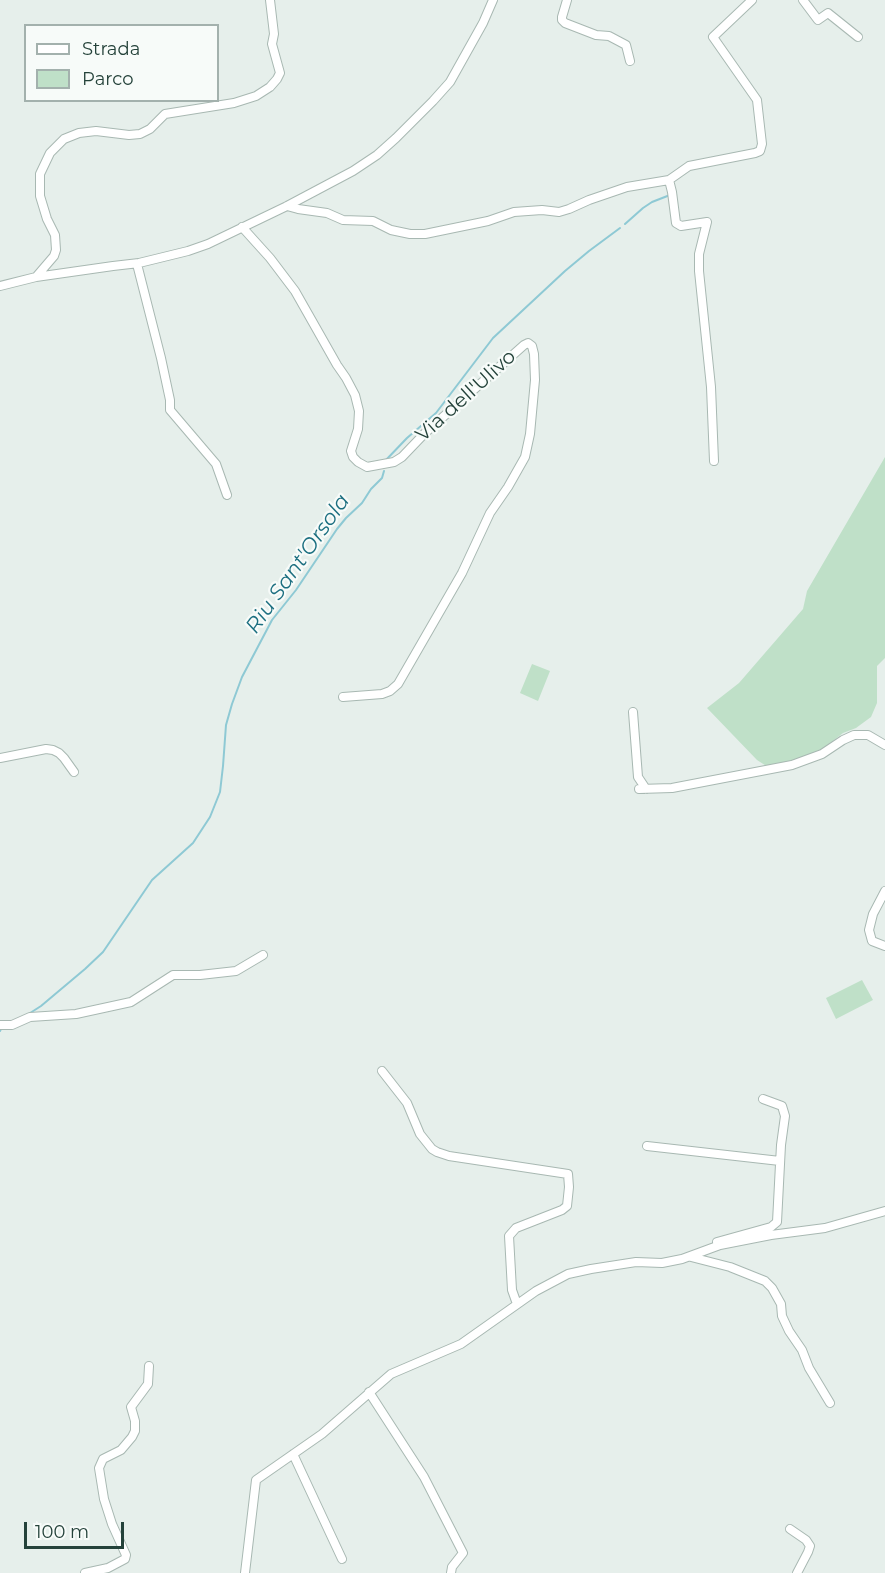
<!DOCTYPE html>
<style>
body{margin:0}
#map{position:relative;width:885px;height:1573px;overflow:hidden;background:#e6efeb;font-family:Montserrat,sans-serif}
canvas{display:block}
.legend{position:absolute;left:24px;top:24px;width:195px;height:78px;box-sizing:border-box;background:#f7fbf9;border:2px solid #a3b1ad;margin:0;padding:8px 10px;list-style:none;font-size:18px;color:#24423a}
.legend li{display:flex;align-items:center;gap:12px;height:30px}
.legend b{width:30px;border:2px solid #a3b1ad}
.scale{position:absolute;left:24px;top:1522px;width:100px;height:27px;box-sizing:border-box;border:3px solid #24423a;border-top:0;padding-left:8px;font-size:18px;line-height:21px;white-space:nowrap;color:#24423a;-webkit-text-stroke:4px #f7fbf9;paint-order:stroke}
</style>
<div id="map">
<canvas width="885" height="1573"></canvas>
<ul class="legend">
<li><b style="height:8px;background:#fff"></b>Strada</li>
<li><b style="height:16px;background:#bfe0c8"></b>Parco</li>
</ul>
<div class="scale">100 m</div>
</div>
<script>
const context = document.querySelector('canvas').getContext('2d');
context.lineJoin = 'round';
function fillPath(path, color) {
  context.fillStyle = color;
  context.fill(path, 'evenodd');
}
function toPath(rows) {
  const path = new Path2D();
  for (const r of rows) {
    path.moveTo(r[0], r[1]);
    for (let i = 2; i < r.length; i += 2) path.lineTo(r[i], r[i + 1]);
  }
  return path;
}
function strokePath(path, color, width, dash) {
  context.strokeStyle = color;
  context.lineWidth = width;
  context.lineCap = dash ? 'butt' : 'round';
  context.setLineDash(dash || []);
  context.stroke(path);
}
function label(font, color, halo, rows, align = 'center') {
  context.font = font + ' Montserrat,sans-serif';
  context.lineWidth = 4.5;
  context.setLineDash([]);
  context.textBaseline = 'middle';
  context.strokeStyle = halo;
  context.fillStyle = color;
  for (const [text, x, y, turn = 0] of rows) {
    context.save();
    context.translate(x, y);
    context.rotate((+turn || 0) * Math.PI / 180);
    context.textAlign = isNaN(turn) ? turn : align;
    if (halo) context.strokeText(text, 0, 0);
    context.fillText(text, 0, 0);
    context.restore();
  }
}
fillPath(toPath([
 [885,457,885,658,877,666,877,703,871,717,856,728,843,733,810,759,771,769,757,760,707,708,739,683,803,609,807,591],
 [532,664,550,671,538,701,520,693],
 [862,980,873,1000,836,1019,826,998]
]), '#bfe0c8');
strokePath(toPath([
 [625,224,643,208,652,202,670,195],
 [385,461,407,438,436,413,493,338,565,271,589,251,620,228],
 [27,1015,41,1006,85,969,103,952,152,880,193,843,210,817,220,792,223,766,226,725,232,704,242,677,272,620,296,590,337,529,346,518,362,503,371,489,382,478,384,471],
 [0,1031,1,1029]
]), '#8ec9d4', 2);
const minor = toPath([
 [567,0,562,17,562,20,565,23,596,35,609,36,626,45,630,61],
 [803,0,818,20,828,13,858,37],
 [669,180,672,192,676,223,681,226,707,222,699,254,699,271,711,387,714,461],
 [287,206,298,209,327,213,343,220,373,221,391,230,410,234,425,234,488,221,514,212,542,210,559,212,569,209,589,200,627,187,669,180,689,166,755,153,760,151,762,144,757,100,713,37,752,0],
 [242,227,270,258,295,291,337,365,346,378,355,395,359,411,358,429,351,451,353,457,358,462,367,467,394,462,402,457,425,433,524,345,528,343,532,346,534,354,535,380,530,434,525,457,508,487,490,513,462,573,398,684,390,691,382,694,343,697],
 [137,264,161,358,170,400,170,410,216,464,227,495],
 [36,277,54,256,56,250,55,235,47,219,40,196,40,174,50,153,64,139,79,133,96,131,129,135,140,134,150,129,165,114,234,103,256,96,270,87,277,79,280,73,272,44,274,34,270,0],
 [0,286,36,277,113,266,139,263,188,251,208,244,287,206,353,171,377,155,396,138,433,101,450,82,483,23,493,0],
 [633,712,638,777,646,789],
 [0,758,46,749,53,750,59,753,64,758,74,772],
 [639,789,672,788,792,765,822,754,843,740,854,735,868,735,885,745],
 [885,891,873,914,869,930,872,941,885,946],
 [0,1025,12,1025,30,1017,76,1014,131,1002,173,975,200,975,236,971,263,955],
 [382,1071,407,1103,420,1134,432,1149,437,1152,449,1156,568,1174,569,1187,567,1206,562,1210,516,1228,509,1236,512,1290,517,1304],
 [647,1146,780,1161],
 [717,1242,771,1227,777,1222,781,1145,785,1116,782,1106,763,1099],
 [691,1257,730,1267,765,1281,772,1288,781,1304,782,1316,789,1331,802,1350,809,1368,830,1403],
 [369,1392,424,1477,463,1553,452,1567,451,1573],
 [293,1454,342,1559],
 [790,1529,806,1540,810,1546,808,1552,797,1573],
 [85,1573,108,1568,125,1559,126,1555,112,1524,104,1499,99,1468,103,1459,121,1450,132,1437,135,1431,135,1421,131,1407,148,1384,149,1366],
 [245,1573,256,1480,322,1434,391,1374,461,1344,536,1291,568,1274,591,1269,636,1262,662,1263,682,1259,720,1245,771,1235,825,1228,885,1211]
]);
strokePath(minor, '#a8b8b2', 10);
strokePath(minor, '#fff', 8);
label('20px', '#24423a', '#f7fbf9', [
 ["Via dell'Ulivo",466,396,-42]
]);
label('italic 21px', '#1c6f80', '#f7fbf9', [
 ["Riu Sant'Orsola",298,564,-55]
]);
</script>
